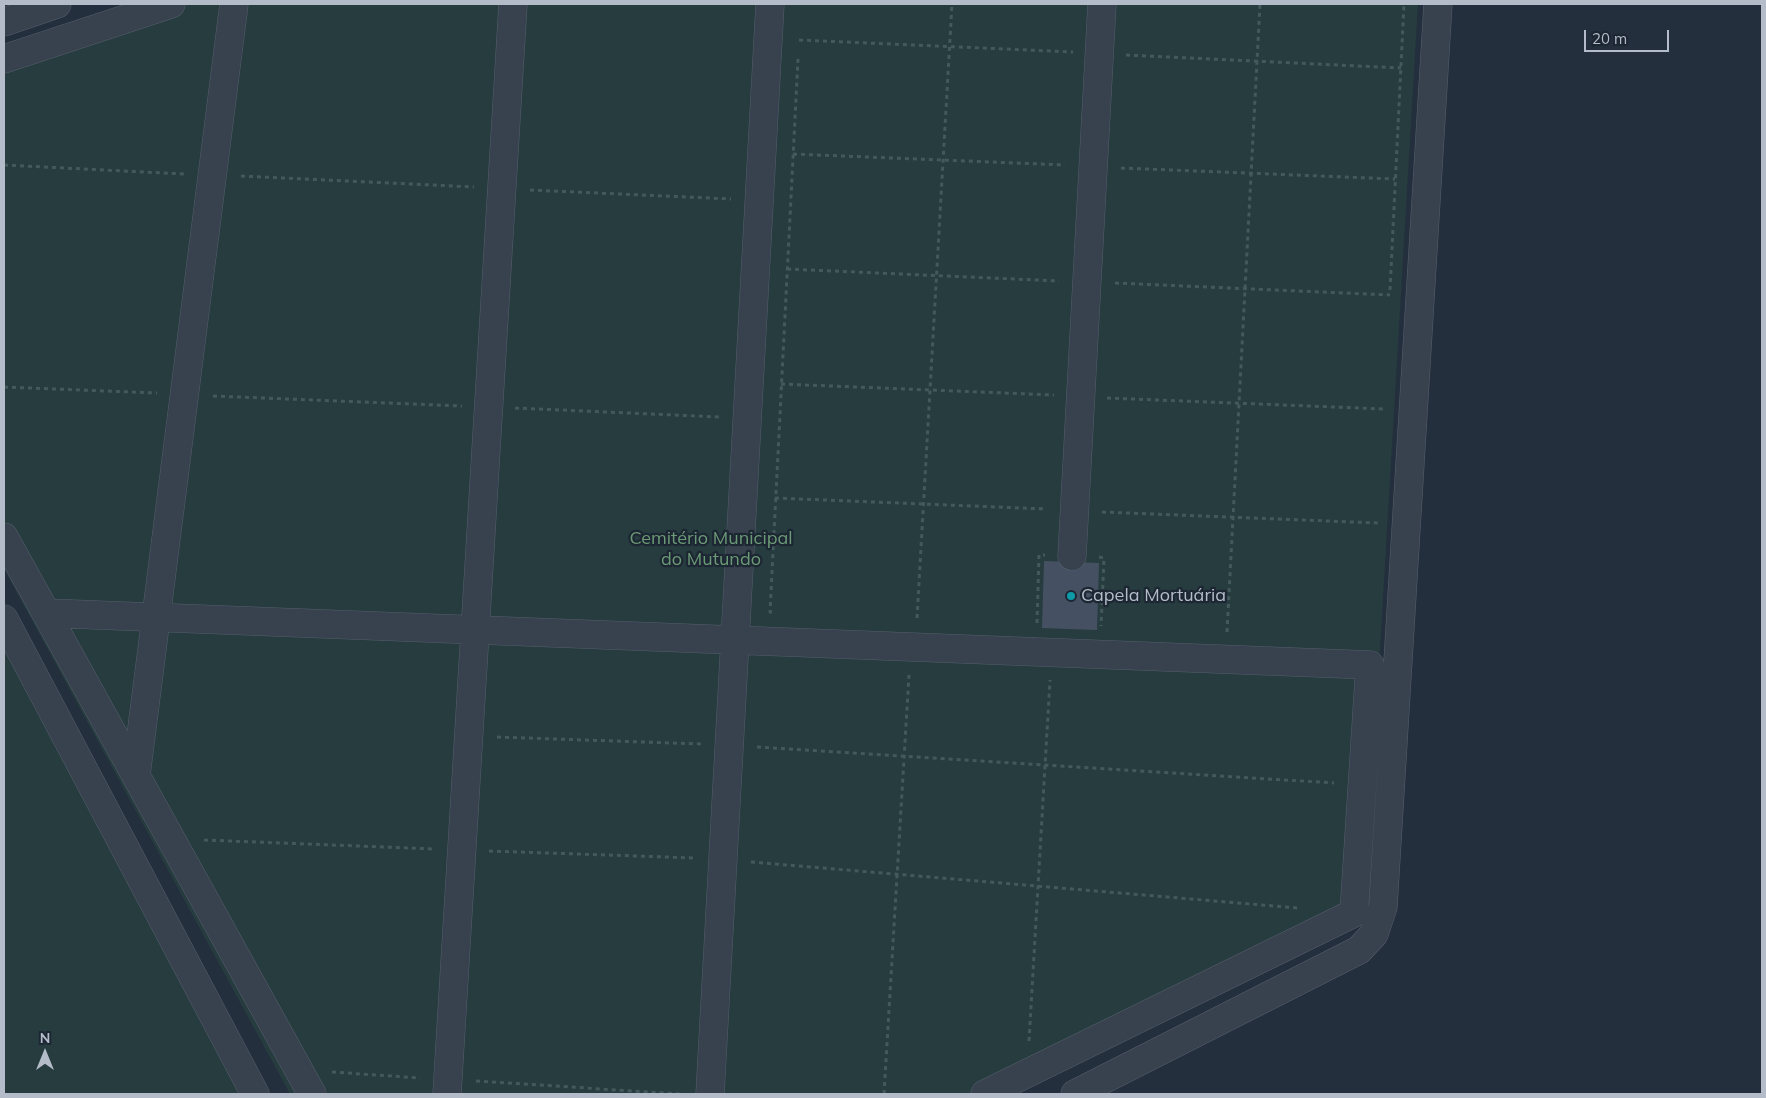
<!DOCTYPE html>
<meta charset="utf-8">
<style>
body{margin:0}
#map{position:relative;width:1766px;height:1098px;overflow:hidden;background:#242f3e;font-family:Mulish,sans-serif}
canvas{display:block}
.frame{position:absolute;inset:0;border:5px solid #b4bcc9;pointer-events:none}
.north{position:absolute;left:20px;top:1028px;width:50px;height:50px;-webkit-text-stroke:4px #1d2633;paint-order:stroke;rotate:0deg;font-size:14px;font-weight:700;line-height:20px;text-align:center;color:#b4bcc9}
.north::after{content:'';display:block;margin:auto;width:18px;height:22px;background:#b4bcc9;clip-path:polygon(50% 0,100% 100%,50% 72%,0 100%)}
.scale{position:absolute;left:1584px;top:30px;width:85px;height:22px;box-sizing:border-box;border:2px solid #b4bcc9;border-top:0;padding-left:6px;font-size:15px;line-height:18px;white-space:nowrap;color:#b4bcc9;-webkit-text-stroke:4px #1d2633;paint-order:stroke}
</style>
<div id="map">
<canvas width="1766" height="1098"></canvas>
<div class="frame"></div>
<div class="north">N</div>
<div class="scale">20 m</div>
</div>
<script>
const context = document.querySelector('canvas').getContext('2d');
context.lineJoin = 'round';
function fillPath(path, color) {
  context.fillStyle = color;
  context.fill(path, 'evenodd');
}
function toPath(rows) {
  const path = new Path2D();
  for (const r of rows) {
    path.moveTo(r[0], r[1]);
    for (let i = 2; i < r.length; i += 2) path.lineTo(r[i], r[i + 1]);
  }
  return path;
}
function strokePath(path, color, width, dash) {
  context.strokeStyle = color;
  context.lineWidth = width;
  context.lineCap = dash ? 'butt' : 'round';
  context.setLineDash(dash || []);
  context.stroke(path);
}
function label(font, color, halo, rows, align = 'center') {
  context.font = font + ' Mulish,sans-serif';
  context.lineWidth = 4.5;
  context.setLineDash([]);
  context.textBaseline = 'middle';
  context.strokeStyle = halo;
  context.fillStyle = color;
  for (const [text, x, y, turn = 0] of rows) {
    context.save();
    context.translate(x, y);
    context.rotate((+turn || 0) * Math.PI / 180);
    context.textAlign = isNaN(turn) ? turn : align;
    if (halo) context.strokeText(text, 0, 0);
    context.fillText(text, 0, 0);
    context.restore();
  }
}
fillPath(toPath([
 [127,4,1418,4,1364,922,1011,1094,290,1094,4,569,4,45],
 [4,619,255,1094,4,1094]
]), '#263c3f');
fillPath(toPath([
 [1044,561,1099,563,1097,630,1042,628]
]), '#455162');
const minor = toPath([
 [4,22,57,4],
 [4,59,171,4],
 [4,537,312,1094],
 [1072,556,1102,4],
 [46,613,1370,665,1354,913,985,1094],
 [4,619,255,1094],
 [136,775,234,4],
 [447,1094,513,4],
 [710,1094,770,4],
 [1075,1094,1359,950,1374,934,1383,907,1438,4]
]);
strokePath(minor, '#565f6c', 29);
strokePath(toPath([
 [799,40,1073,52],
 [1126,55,1401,68],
 [793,154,1065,165],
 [4,165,184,174],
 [1121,168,1395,179],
 [241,176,474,187],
 [530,190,731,199],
 [787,269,1059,281],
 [1115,283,1390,295],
 [1390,290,1404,4],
 [781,384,1054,395],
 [4,387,157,393],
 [213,396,462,406],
 [1107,398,1384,409],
 [515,408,719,417],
 [775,498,1046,509],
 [1102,512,1378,523],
 [1099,557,1104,558,1101,626],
 [772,612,770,612,798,59],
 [917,618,952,4],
 [1037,623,1039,555,1045,555],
 [1227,632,1260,4],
 [497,737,701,744],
 [757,747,1334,783],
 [204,840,435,849],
 [489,851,695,858],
 [751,862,1298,908],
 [1029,1041,1050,680],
 [332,1072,420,1078],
 [476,1081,680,1094],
 [884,1094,909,675]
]), '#44595c', 3, [4, 4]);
strokePath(minor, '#38414e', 28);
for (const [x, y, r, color] of [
 [1071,596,5,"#0f9aa8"]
]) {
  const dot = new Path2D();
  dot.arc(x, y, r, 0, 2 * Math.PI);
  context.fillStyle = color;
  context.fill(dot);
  strokePath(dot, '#1d2633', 2);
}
label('18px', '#6b9a76', '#1d2633', [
 ["Cemitério Municipal",711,539],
 ["do Mutundo",711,560]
]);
label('18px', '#b4bcc9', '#1d2633', [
 ["Capela Mortuária",1081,596]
], 'left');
</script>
